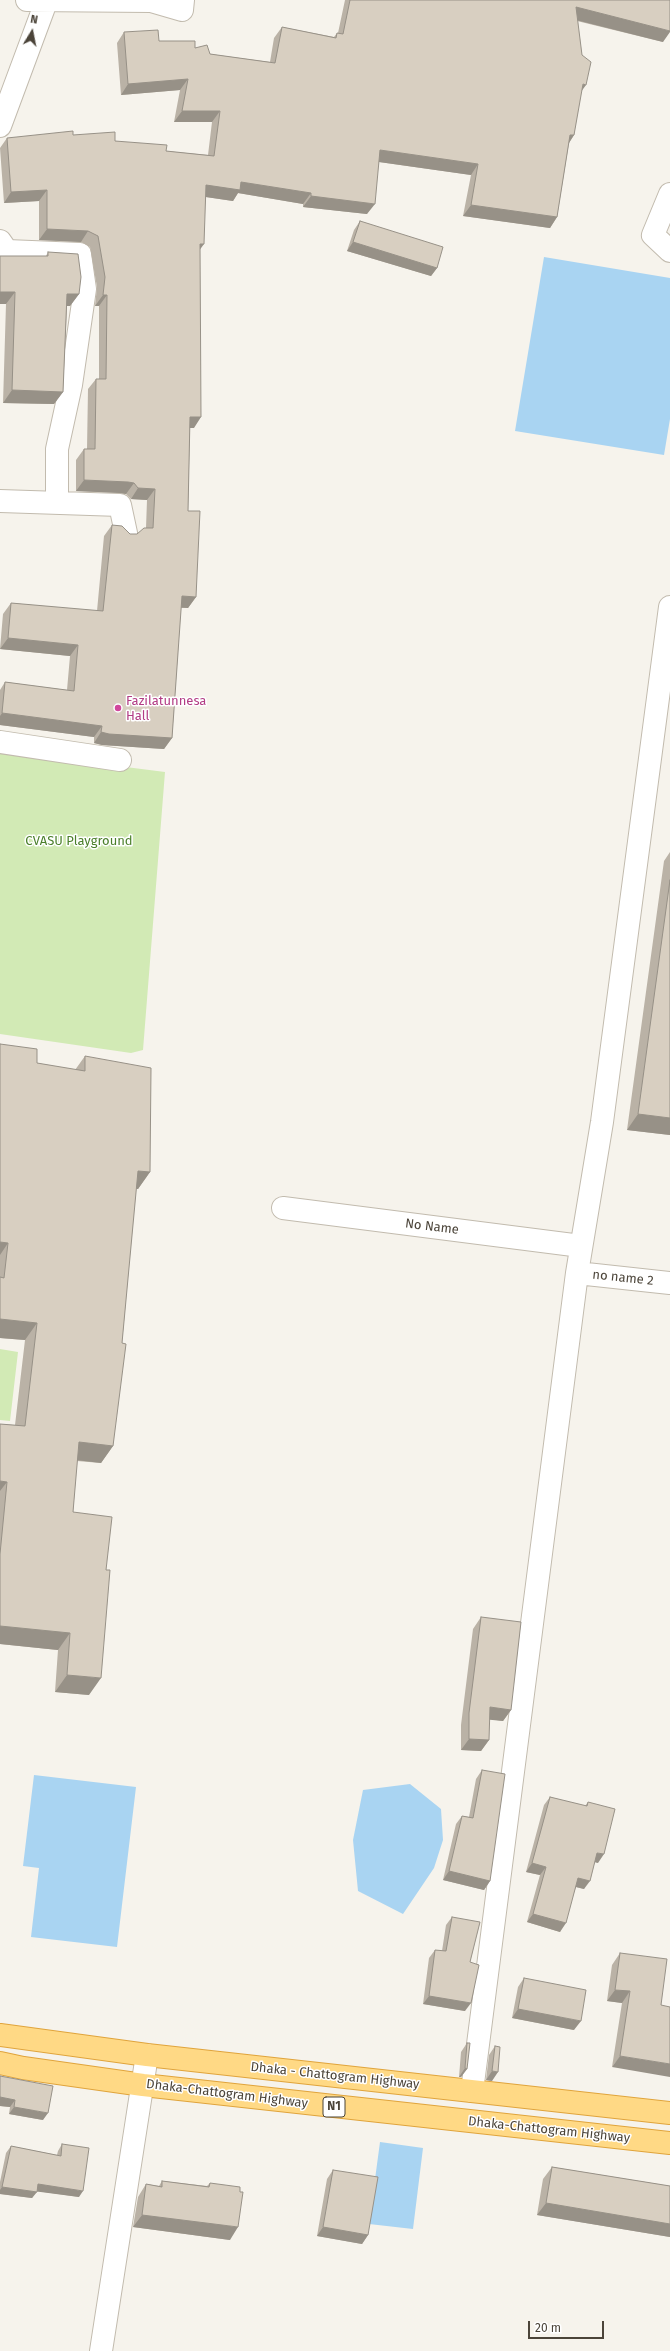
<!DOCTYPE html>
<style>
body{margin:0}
#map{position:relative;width:670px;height:2351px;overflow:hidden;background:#f6f3ec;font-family:"Fira Sans",sans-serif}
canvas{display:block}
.north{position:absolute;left:12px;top:12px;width:40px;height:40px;-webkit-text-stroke:3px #fff;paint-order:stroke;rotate:10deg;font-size:11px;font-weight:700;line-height:16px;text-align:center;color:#4b4439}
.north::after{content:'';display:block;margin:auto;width:14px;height:18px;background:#4b4439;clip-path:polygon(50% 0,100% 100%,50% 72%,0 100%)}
.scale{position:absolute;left:528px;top:2321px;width:76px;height:18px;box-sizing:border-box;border:2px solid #4b4439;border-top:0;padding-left:5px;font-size:12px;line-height:14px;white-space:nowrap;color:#4b4439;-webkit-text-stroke:3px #fff;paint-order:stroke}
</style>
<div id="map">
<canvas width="670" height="2351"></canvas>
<div class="north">N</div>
<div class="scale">20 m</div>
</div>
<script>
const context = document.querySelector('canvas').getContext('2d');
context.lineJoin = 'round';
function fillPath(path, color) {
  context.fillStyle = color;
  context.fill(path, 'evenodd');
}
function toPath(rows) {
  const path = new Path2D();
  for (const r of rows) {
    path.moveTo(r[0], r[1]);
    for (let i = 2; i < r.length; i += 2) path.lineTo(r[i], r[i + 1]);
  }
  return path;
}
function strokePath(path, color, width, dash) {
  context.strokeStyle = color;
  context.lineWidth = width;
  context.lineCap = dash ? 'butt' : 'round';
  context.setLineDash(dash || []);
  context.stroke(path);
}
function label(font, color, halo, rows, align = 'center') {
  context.font = font + ' "Fira Sans",sans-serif';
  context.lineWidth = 3;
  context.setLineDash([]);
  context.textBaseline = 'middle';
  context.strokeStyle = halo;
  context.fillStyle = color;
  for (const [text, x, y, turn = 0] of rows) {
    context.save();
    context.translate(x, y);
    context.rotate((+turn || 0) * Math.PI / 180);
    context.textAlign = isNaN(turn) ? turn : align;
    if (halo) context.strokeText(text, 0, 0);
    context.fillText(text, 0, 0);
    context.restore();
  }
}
fillPath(toPath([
 [0,751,165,772,143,1050,131,1053,0,1034],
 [0,1349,18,1352,10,1421,0,1420]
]), '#d2eab5');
fillPath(toPath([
 [544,257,670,278,670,419,664,455,515,431],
 [34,1775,136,1787,117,1947,31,1937,39,1868,23,1866],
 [410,1784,441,1809,443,1840,434,1868,403,1914,358,1891,353,1840,363,1790],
 [380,2142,423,2148,413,2229,369,2224]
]), '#a9d4f2');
const minor = toPath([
 [27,0,151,1,182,10,183,0],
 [0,126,46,2],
 [670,194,653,235,670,251],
 [0,241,7,251,80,254,85,289,71,385,57,449,57,503],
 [0,501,120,505,126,533],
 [0,742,120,760],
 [283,1208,581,1246],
 [577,1273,670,1283],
 [472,2091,577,1273,602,1122,670,607],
 [101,2351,147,2055]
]);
const trunk = toPath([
 [0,2035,147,2055,670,2113],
 [0,2063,23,2068,143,2085,670,2143]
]);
strokePath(minor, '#c2bbae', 24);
strokePath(trunk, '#e0a43c', 24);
strokePath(minor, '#fff', 22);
strokePath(trunk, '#ffd985', 22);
fillPath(toPath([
 [345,0,670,0,663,42,577,21,581,91,574,135,569,143,557,217,550,228,463,216,471,175,379,162,367,214,303,207,303,204,238,193,233,201,206,197,200,250,194,428,190,428,188,511,196,597,188,608,181,608,172,738,164,749,102,745,94,743,94,737,0,725,0,690,5,682,67,690,70,656,0,649,3,614,11,603,97,611,104,536,112,525,130,534,137,534,146,528,147,500,131,499,126,494,120,493,76,491,76,460,84,449,87,449,88,389,96,379,99,379,99,306,95,306,97,287,90,247,81,242,39,240,39,201,4,203,0,148,7,138,73,135,115,141,166,151,208,155,212,122,174,122,180,90,121,95,117,43,124,32,159,41,195,48,210,54,270,62,274,38,282,27,334,37,337,33,338,33],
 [360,221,437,268,431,276,347,251,354,230],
 [48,252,79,294,70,306,67,306,63,392,54,404,3,403,6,304,0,304,0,256,46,256],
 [670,852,670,1135,627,1130,664,861],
 [0,1044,37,1063,75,1070,85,1056,150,1172,138,1189,136,1189,122,1343,113,1446,101,1463,77,1461,73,1512,89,1695,55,1692,58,1650,0,1644,0,1424,15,1425,25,1340,0,1338],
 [481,1617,511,1710,503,1721,489,1719,489,1740,481,1751,461,1750,461,1725,473,1629],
 [482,1770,490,1881,484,1890,443,1880,456,1824,462,1816,469,1817,476,1779],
 [550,1797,585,1806,588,1802,598,1863,595,1862,584,1889,576,1887,560,1932,527,1922,540,1875,526,1872,544,1805],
 [452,1917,470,1962,465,2011,423,2004,429,1958,435,1950,442,1951,446,1925],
 [620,1953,661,2005,612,2067,622,2003,607,2001,612,1965],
 [524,1978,574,2030,512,2018,518,1987],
 [467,2043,467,2069,461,2077,459,2077,461,2052],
 [495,2046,492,2081,486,2080,489,2055],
 [0,2076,43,2120,9,2114,10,2107,0,2106],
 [62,2144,79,2197,37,2191,32,2198,0,2194,0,2182,6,2153,11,2146,57,2155,58,2151],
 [552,2167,670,2186,670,2237,537,2215,543,2179],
 [333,2170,368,2235,362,2244,317,2236,327,2179],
 [162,2181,207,2186,210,2183,230,2240,133,2227,138,2197,146,2184,159,2186]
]), '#bab2a6');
fillPath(toPath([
 [576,7,670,31,670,32,663,42,568,18],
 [188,79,180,90,121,95,128,84],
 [583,84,586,85,578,96],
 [182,111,220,111,212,122,174,122],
 [570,135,574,135,567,146],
 [380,150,478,164,471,175,372,161],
 [241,182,311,193,303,204,238,193,233,201,199,196,206,185],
 [47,190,39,201,4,203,11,192],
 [311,196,375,204,367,214,303,207],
 [471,205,557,217,550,228,463,216],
 [47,229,88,231,81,242,39,240],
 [353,242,437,268,431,276,347,251],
 [200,244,204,244,196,255],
 [0,292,15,292,6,304,0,304],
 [67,294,79,294,70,306,59,306],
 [103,295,107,295,99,306,95,306],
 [12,390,63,392,54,404,3,403],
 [190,417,201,417,194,428,183,428],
 [84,480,128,482,134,483,126,494,120,493,76,491],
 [138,488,155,489,147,500,131,499],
 [182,596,196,597,188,608,174,607],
 [8,638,78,645,70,656,0,649],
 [2,713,102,726,94,737,0,725,0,716],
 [101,732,172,738,164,749,102,745,94,743],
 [638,1114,670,1118,670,1135,627,1130],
 [138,1171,150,1172,138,1189,126,1188],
 [0,1242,8,1243,0,1255],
 [0,1319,37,1323,25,1340,0,1338],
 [79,1442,113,1446,101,1463,67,1459],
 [0,1481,7,1482,0,1491],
 [0,1626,70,1633,58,1650,0,1644],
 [67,1675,101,1678,89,1695,55,1692],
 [490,1707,511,1710,503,1721,482,1719],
 [469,1739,489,1740,481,1751,461,1750],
 [597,1853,604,1854,598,1863,591,1861],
 [532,1863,546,1867,540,1875,526,1872],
 [449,1871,490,1881,484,1890,443,1880],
 [578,1878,590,1881,584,1889,572,1886],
 [533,1914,566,1923,560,1932,527,1922],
 [615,1990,630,1991,622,2003,607,2001],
 [429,1996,471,2003,465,2011,423,2004],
 [518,2009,581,2021,574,2030,512,2018],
 [620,2056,670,2064,670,2077,612,2067],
 [465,2068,467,2069,461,2077,459,2077],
 [492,2071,498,2072,492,2081,486,2080],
 [0,2097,15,2100,10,2107,0,2106],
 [14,2107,48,2113,43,2120,9,2114],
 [38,2184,83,2191,79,2197,33,2191],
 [2,2187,37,2192,32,2198,0,2194,0,2190],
 [546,2203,670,2224,670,2237,537,2215],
 [142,2215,238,2227,230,2240,133,2227],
 [323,2227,368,2235,362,2244,317,2236]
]), '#979187');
const building = toPath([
 [350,0,670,0,670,31,576,7,582,55,591,62,586,85,583,84,574,135,570,135,557,217,471,205,478,164,380,150,375,204,311,196,311,193,241,182,240,190,206,185,204,244,200,244,201,417,190,417,188,511,200,511,196,597,182,596,172,738,109,734,101,732,102,726,2,713,5,682,74,691,78,645,8,638,11,603,103,611,112,525,122,526,130,534,137,534,144,528,153,528,155,489,138,488,134,483,128,482,84,480,84,449,95,449,96,379,106,379,107,295,103,295,105,277,98,236,88,231,47,229,47,190,11,192,7,138,73,131,73,135,115,132,115,141,167,145,166,151,214,156,220,111,182,111,188,79,128,84,124,32,158,30,159,41,195,41,195,48,207,45,210,54,275,63,282,27,336,38,337,33,343,34,350,0],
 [360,221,443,247,437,268,353,242,360,221],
 [48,252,78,254,81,277,79,294,67,294,63,392,12,390,15,292,0,292,0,256,48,256,48,252],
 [670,880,670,1118,638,1114,670,880],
 [0,1044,37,1049,37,1063,85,1071,85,1056,151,1068,150,1172,138,1171,122,1343,126,1344,113,1446,79,1442,73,1512,112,1517,106,1570,110,1570,101,1678,67,1675,70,1633,0,1626,0,1554,7,1482,0,1481,0,1424,25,1426,37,1323,0,1319,0,1277,4,1278,8,1243,0,1242,0,1044],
 [481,1617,521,1622,511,1710,490,1707,489,1740,469,1739,469,1713,481,1617],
 [482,1770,505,1774,490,1881,449,1871,462,1816,473,1818,482,1770],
 [550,1797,587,1806,588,1802,615,1809,604,1854,597,1853,590,1881,578,1878,566,1923,533,1914,546,1867,532,1863,550,1797],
 [452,1917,480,1922,470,1962,479,1965,471,2003,429,1996,435,1950,446,1951,452,1917],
 [620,1953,667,1959,661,2005,670,2007,670,2064,620,2056,630,1991,615,1990,620,1953],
 [524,1978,586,1990,581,2021,518,2009,524,1978],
 [467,2043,470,2043,467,2069,465,2068,467,2043],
 [495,2046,500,2047,498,2072,492,2071,495,2046],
 [0,2076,53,2086,48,2113,14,2107,15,2100,0,2097,0,2076],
 [62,2144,89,2148,83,2191,38,2184,37,2192,2,2187,11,2146,61,2156,62,2144],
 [552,2167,670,2186,670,2224,546,2203,552,2167],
 [333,2170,378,2177,368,2235,323,2227,333,2170],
 [162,2181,209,2187,210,2183,240,2187,240,2192,243,2192,238,2227,142,2215,146,2184,162,2187,162,2181]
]);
fillPath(building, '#d8cfc1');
strokePath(building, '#979187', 1);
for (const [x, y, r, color] of [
 [118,708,4,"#d1479c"]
]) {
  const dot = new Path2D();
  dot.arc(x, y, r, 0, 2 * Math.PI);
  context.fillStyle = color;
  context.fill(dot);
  strokePath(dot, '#fff', 1.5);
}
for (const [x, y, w] of [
 [334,2107,22]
]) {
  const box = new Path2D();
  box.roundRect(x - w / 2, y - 10, w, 20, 3);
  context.fillStyle = '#fff';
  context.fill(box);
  strokePath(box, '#4b4439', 1);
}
label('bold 12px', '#4b4439', null, [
 ["N1",334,2107]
]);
label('13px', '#b23c85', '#fff', [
 ["Fazilatunnesa",126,701],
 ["Hall",126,716]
], 'left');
label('13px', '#4a7f2a', '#fff', [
 ["CVASU Playground",79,841]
]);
label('13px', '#4b4439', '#fff', [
 ["No Name",432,1227,7],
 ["no name 2",623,1278,6],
 ["Dhaka - Chattogram Highway",335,2076,6],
 ["Dhaka-Chattogram Highway",227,2094,7],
 ["Dhaka-Chattogram Highway",549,2130,6]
]);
</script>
